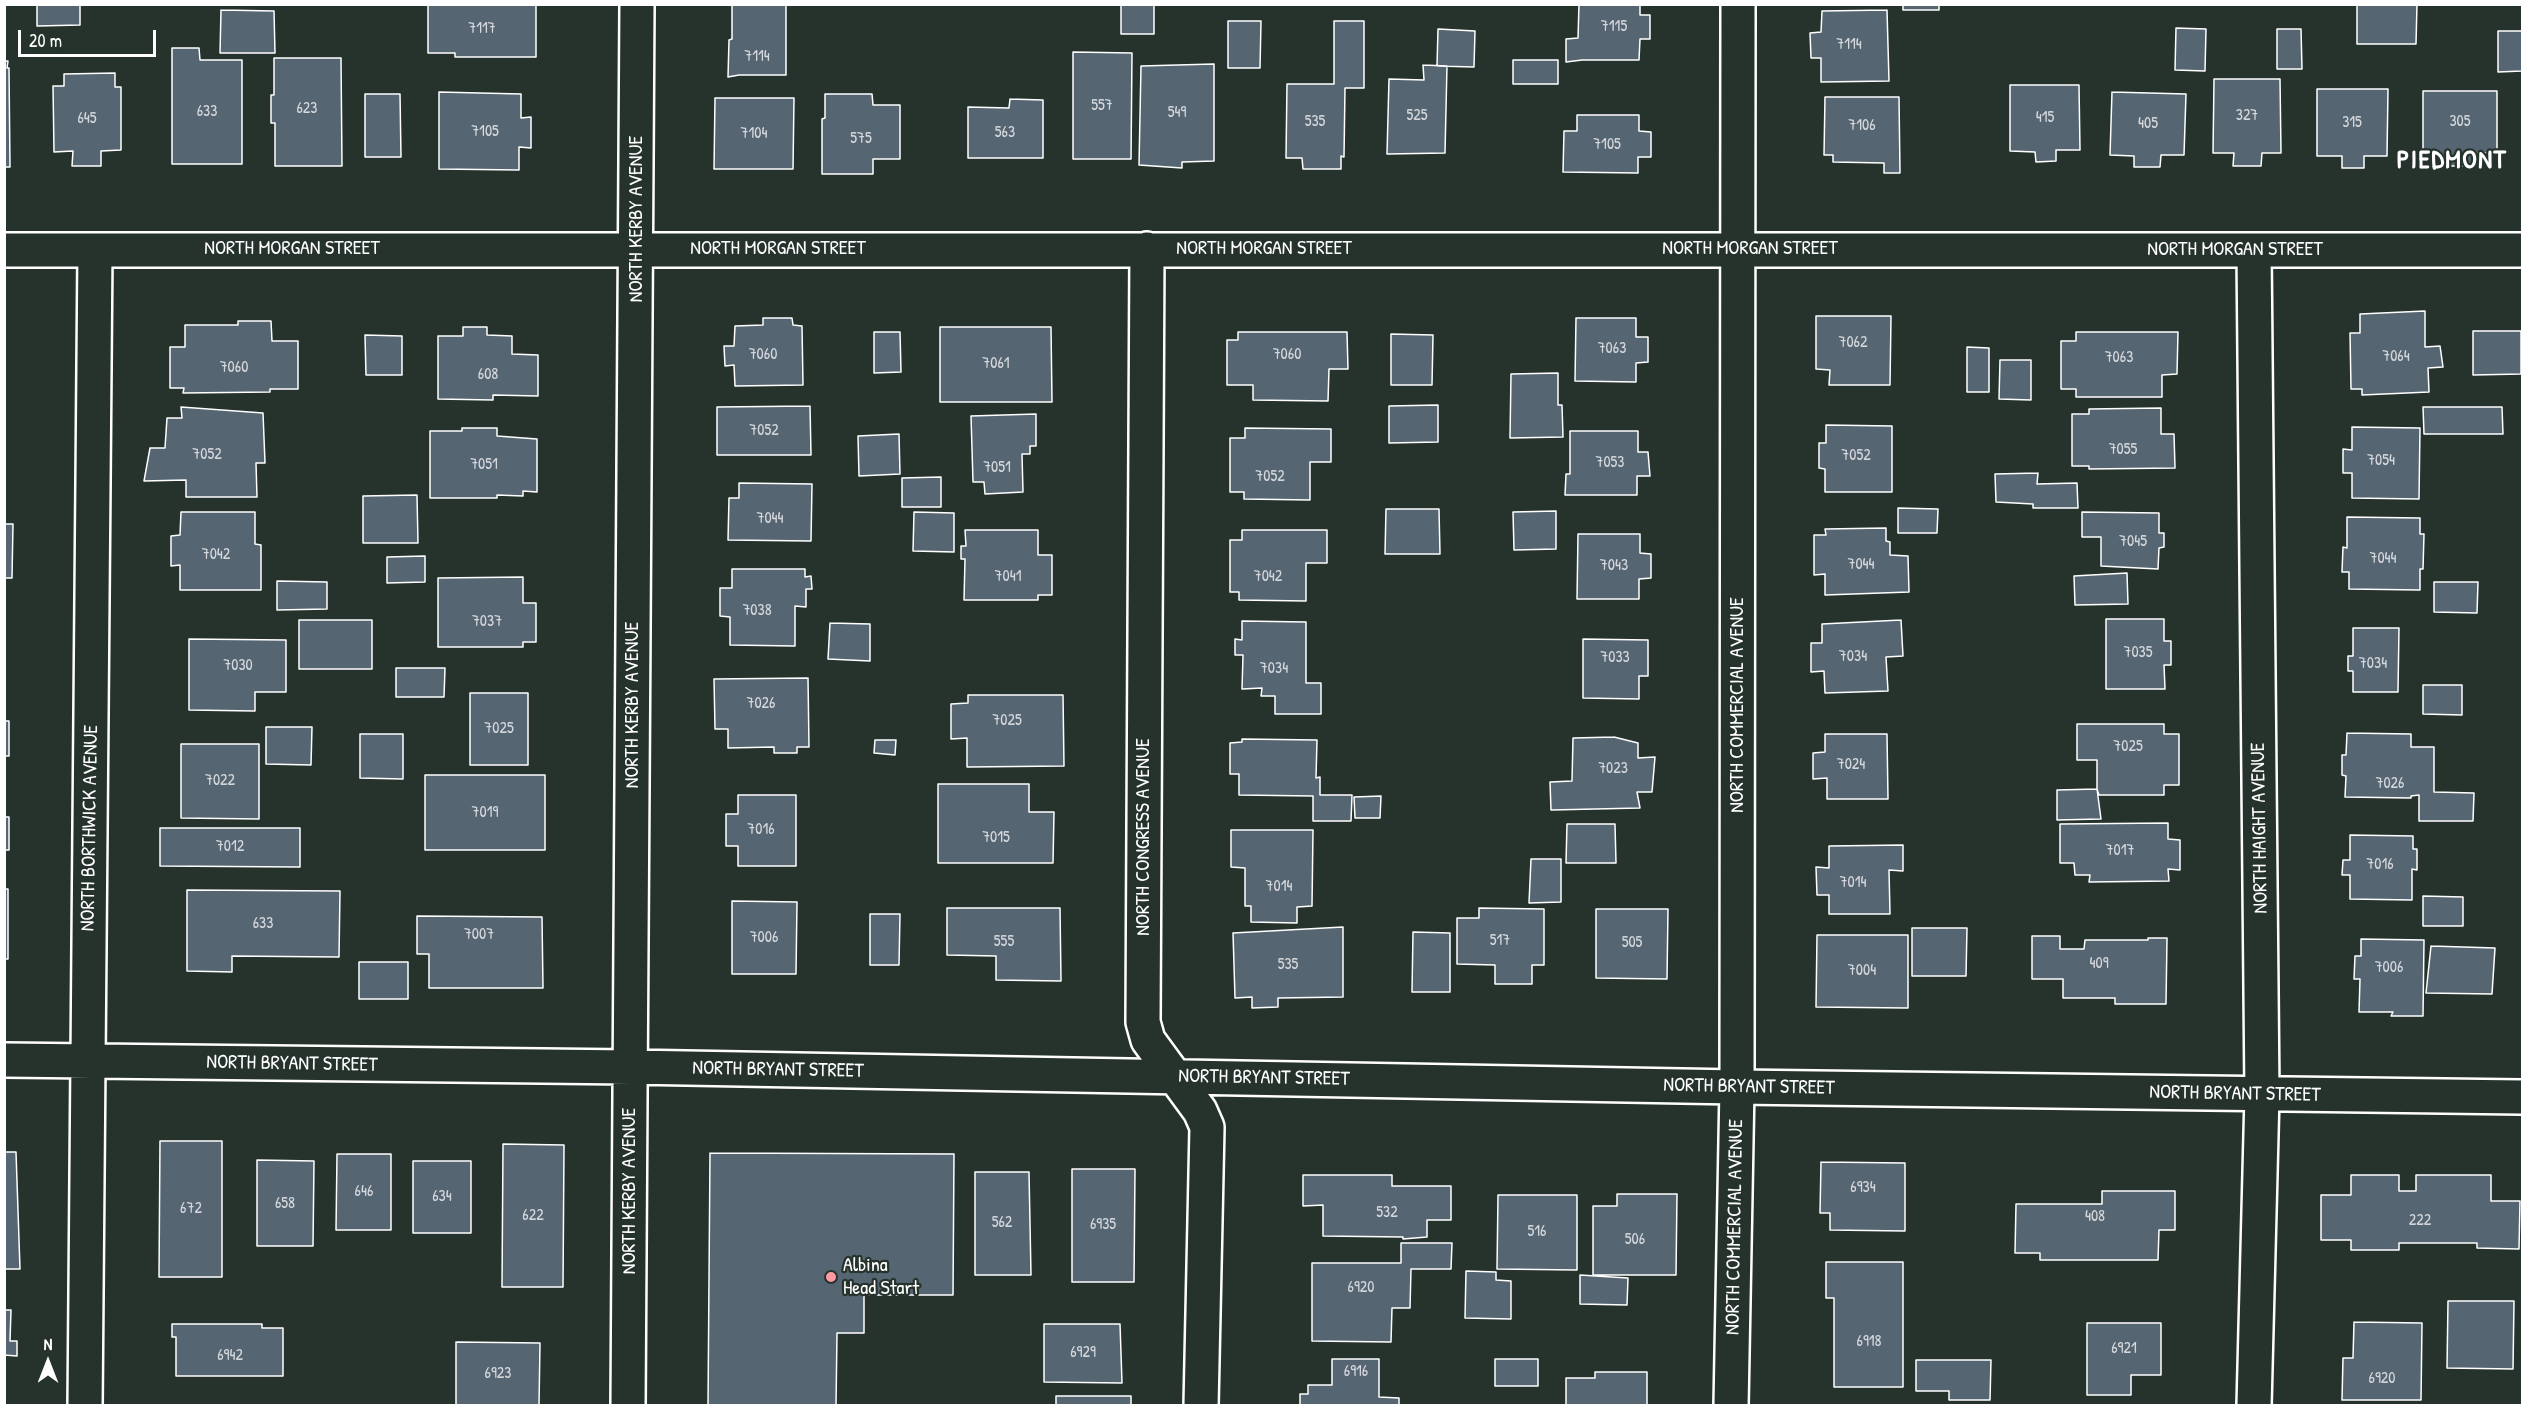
<!DOCTYPE html>
<style>
body{margin:0}
#map{position:relative;width:2527px;height:1410px;overflow:hidden;background:#26332d;font-family:"Patrick Hand",sans-serif}
canvas{display:block}
.frame{position:absolute;inset:0;border:6px solid #fff;pointer-events:none}
.north{position:absolute;left:18px;top:1332px;width:60px;height:60px;-webkit-text-stroke:4px #26332d;paint-order:stroke;rotate:0deg;font-size:16px;font-weight:700;line-height:24px;text-align:center;color:#fff}
.north::after{content:'';display:block;margin:auto;width:21px;height:27px;background:#fff;clip-path:polygon(50% 0,100% 100%,50% 72%,0 100%)}
.scale{position:absolute;left:18px;top:30px;width:138px;height:27px;box-sizing:border-box;border:3px solid #fff;border-top:0;padding-left:8px;font-size:18px;line-height:21px;white-space:nowrap;color:#fff;-webkit-text-stroke:4px #26332d;paint-order:stroke}
</style>
<div id="map">
<canvas width="2527" height="1410"></canvas>
<div class="frame"></div>
<div class="north">N</div>
<div class="scale">20 m</div>
</div>
<script>
const context = document.querySelector('canvas').getContext('2d');
context.lineJoin = 'round';
function fillPath(path, color) {
  context.fillStyle = color;
  context.fill(path, 'evenodd');
}
function toPath(rows) {
  const path = new Path2D();
  for (const r of rows) {
    path.moveTo(r[0], r[1]);
    for (let i = 2; i < r.length; i += 2) path.lineTo(r[i], r[i + 1]);
  }
  return path;
}
function strokePath(path, color, width, dash) {
  context.strokeStyle = color;
  context.lineWidth = width;
  context.lineCap = dash ? 'butt' : 'round';
  context.setLineDash(dash || []);
  context.stroke(path);
}
function label(font, color, halo, rows, align = 'center') {
  context.font = font + ' "Patrick Hand",sans-serif';
  context.lineWidth = 4.5;
  context.setLineDash([]);
  context.textBaseline = 'middle';
  context.strokeStyle = halo;
  context.fillStyle = color;
  for (const [text, x, y, turn = 0] of rows) {
    context.save();
    context.translate(x, y);
    context.rotate((+turn || 0) * Math.PI / 180);
    context.textAlign = isNaN(turn) ? turn : align;
    if (halo) context.strokeText(text, 0, 0);
    context.fillText(text, 0, 0);
    context.restore();
  }
}
const building = toPath([
 [37,4,80,4,80,25,37,26,37,4],
 [428,4,536,4,536,57,455,57,455,53,428,53,428,4],
 [732,4,786,4,786,75,739,75,728,77,729,40,732,39,732,4],
 [1121,4,1154,4,1154,34,1121,34,1121,4],
 [1579,4,1640,4,1640,15,1650,15,1650,39,1640,39,1639,60,1582,60,1566,62,1566,39,1578,38,1579,4],
 [1903,4,1939,4,1939,10,1903,10,1903,4],
 [2357,4,2417,4,2416,44,2357,44,2357,4],
 [221,10,274,11,275,53,220,53,221,10],
 [1887,10,1889,81,1821,82,1821,58,1811,58,1810,33,1821,32,1822,11,1887,10],
 [1228,21,1261,21,1260,68,1228,68,1228,21],
 [1334,21,1364,21,1364,88,1345,88,1344,157,1341,156,1341,169,1303,169,1302,158,1286,158,1287,84,1334,84,1334,21],
 [2176,28,2206,29,2205,71,2175,70,2176,28],
 [1438,29,1475,31,1474,67,1437,66,1438,29],
 [2277,29,2301,29,2302,69,2277,69,2277,29],
 [2498,31,2522,31,2522,71,2498,72,2498,31],
 [172,48,199,48,200,60,242,60,242,164,172,164,172,48],
 [1073,52,1132,53,1131,159,1073,159,1073,52],
 [274,58,341,58,342,166,275,166,275,123,271,123,271,95,274,95,274,58],
 [1513,60,1558,60,1558,84,1513,84,1513,60],
 [4,61,8,61,7,68,9,68,10,167,4,167,4,61],
 [1214,64,1214,161,1182,162,1182,168,1139,165,1141,66,1214,64],
 [1423,65,1447,66,1445,153,1387,154,1389,79,1424,80,1423,65],
 [115,73,115,87,121,87,121,150,101,151,101,166,72,166,73,151,54,152,53,86,64,86,64,74,115,73],
 [2214,79,2280,79,2281,153,2262,153,2261,166,2233,166,2234,153,2213,153,2214,79],
 [2010,85,2079,85,2080,150,2056,150,2056,161,2036,162,2035,152,2010,151,2010,85],
 [2317,89,2388,89,2387,156,2364,156,2364,168,2342,168,2342,156,2317,156,2317,89],
 [2423,91,2497,91,2497,153,2475,153,2476,166,2447,166,2447,155,2423,154,2423,91],
 [439,92,521,94,521,118,531,117,531,148,519,147,519,170,439,169,439,92],
 [2112,92,2186,94,2184,155,2161,155,2160,167,2134,167,2134,156,2110,155,2112,92],
 [365,94,400,94,401,157,365,157,365,94],
 [825,94,872,94,873,105,900,105,900,159,873,159,873,174,822,174,822,119,825,118,825,94],
 [1825,97,1899,97,1900,173,1884,173,1884,163,1833,162,1833,155,1824,155,1825,97],
 [715,98,794,98,793,169,714,169,715,98],
 [1010,99,1043,100,1043,158,968,158,968,107,1009,108,1010,99],
 [1577,115,1639,115,1639,131,1651,132,1651,157,1638,157,1638,173,1563,172,1564,131,1577,131,1577,115],
 [2425,311,2425,347,2440,346,2443,367,2428,368,2429,392,2362,395,2362,389,2351,389,2350,333,2360,333,2360,314,2425,311],
 [1816,316,1891,316,1890,385,1829,385,1830,370,1816,369,1816,316],
 [763,318,792,318,793,325,802,326,803,385,735,386,734,365,725,366,724,346,734,346,735,326,763,325,763,318],
 [1576,318,1636,318,1636,337,1648,337,1648,362,1636,363,1636,382,1575,381,1576,318],
 [238,321,271,321,272,341,298,341,298,389,270,389,270,392,183,393,184,388,170,388,170,347,185,347,185,325,238,325,238,321],
 [463,327,487,327,487,335,512,336,512,354,538,355,538,396,493,395,493,400,438,399,438,336,463,336,463,327],
 [940,327,1051,327,1052,402,940,402,940,327],
 [2473,331,2521,331,2521,374,2473,375,2473,331],
 [874,332,900,332,901,372,874,373,874,332],
 [1238,332,1347,332,1348,369,1329,369,1328,401,1253,400,1253,385,1227,385,1227,340,1238,340,1238,332],
 [2076,332,2178,332,2177,374,2162,375,2162,397,2076,397,2076,389,2061,389,2061,341,2076,341,2076,332],
 [1391,334,1433,335,1432,385,1391,385,1391,334],
 [365,335,402,336,402,375,366,375,365,335],
 [1967,347,1989,348,1989,392,1967,392,1967,347],
 [2000,360,2031,360,2031,400,1999,399,2000,360],
 [1558,373,1558,405,1562,405,1563,437,1510,438,1511,374,1558,373],
 [1438,405,1438,442,1389,443,1389,406,1438,405],
 [810,406,811,455,717,455,717,407,810,406],
 [181,407,263,413,265,463,256,463,257,497,186,497,186,480,144,481,150,448,165,448,167,418,182,418,181,407],
 [2423,407,2502,407,2503,434,2424,434,2423,407],
 [2161,408,2161,434,2174,434,2175,468,2089,469,2089,466,2072,466,2072,414,2089,414,2089,409,2161,408],
 [1036,414,1036,446,1030,446,1030,454,1022,454,1023,492,985,494,984,482,973,482,971,416,1036,414],
 [1826,425,1892,426,1892,492,1825,492,1825,469,1819,468,1819,443,1826,443,1826,425],
 [2352,427,2420,428,2419,499,2352,498,2352,473,2343,473,2343,449,2352,450,2352,427],
 [462,428,497,428,497,436,537,439,537,492,523,491,523,496,497,495,497,498,430,498,430,431,462,431,462,428],
 [1245,428,1331,429,1331,462,1310,462,1310,500,1244,499,1244,492,1230,492,1230,438,1245,438,1245,428],
 [1570,431,1638,431,1638,452,1648,452,1650,476,1637,476,1637,495,1565,495,1566,474,1570,474,1570,431],
 [899,434,900,474,859,476,858,436,899,434],
 [2038,473,2037,484,2077,483,2078,508,2033,508,2033,504,1996,502,1995,474,2038,473],
 [941,477,941,507,902,507,902,478,941,477],
 [739,483,812,484,811,541,728,540,729,498,739,498,739,483],
 [417,495,418,543,363,543,363,496,417,495],
 [1898,508,1938,509,1937,533,1898,533,1898,508],
 [1386,509,1439,509,1440,554,1385,554,1386,509],
 [1556,511,1556,549,1514,550,1513,512,1556,511],
 [181,512,255,512,255,544,261,545,261,590,180,590,180,565,171,566,171,536,180,535,181,512],
 [914,512,954,513,954,552,913,551,914,512],
 [2082,512,2159,513,2159,533,2164,533,2164,547,2159,548,2158,569,2101,566,2101,537,2082,537,2082,512],
 [2347,517,2420,518,2420,534,2424,534,2423,569,2420,569,2420,590,2349,589,2349,572,2342,572,2343,547,2347,548,2347,517],
 [4,524,13,524,12,578,4,578,4,524],
 [1886,528,1886,541,1890,542,1890,555,1908,556,1909,592,1825,595,1825,574,1814,575,1814,535,1826,535,1825,529,1886,528],
 [965,530,1038,530,1038,555,1052,555,1052,595,1038,595,1038,600,964,600,965,559,961,559,961,546,966,546,965,530],
 [1242,530,1327,530,1327,563,1306,563,1306,601,1239,600,1239,592,1230,592,1230,540,1242,540,1242,530],
 [1578,534,1640,534,1640,553,1651,554,1651,578,1639,579,1639,599,1577,599,1578,534],
 [425,556,425,582,387,583,387,557,425,556],
 [732,569,805,569,805,577,811,576,812,589,806,589,806,607,795,606,795,646,730,645,730,617,720,616,720,588,732,588,732,569],
 [2127,573,2128,604,2075,605,2074,576,2127,573],
 [523,577,523,603,536,603,536,642,523,642,523,647,438,647,438,578,523,577],
 [277,581,327,582,327,609,277,610,277,581],
 [2434,582,2478,582,2477,613,2434,612,2434,582],
 [2106,619,2164,619,2164,641,2171,641,2171,665,2164,665,2165,689,2106,689,2106,619],
 [299,620,372,620,372,669,299,669,299,620],
 [1901,620,1903,656,1886,657,1888,691,1825,693,1824,671,1811,672,1811,643,1822,643,1822,624,1901,620],
 [1242,621,1306,622,1306,683,1321,683,1321,714,1275,714,1275,696,1261,696,1262,688,1242,689,1243,655,1235,655,1235,639,1242,640,1242,621],
 [830,623,870,624,870,661,828,659,830,623],
 [2353,628,2399,628,2398,692,2353,692,2353,671,2348,671,2348,656,2353,656,2353,628],
 [189,639,286,640,286,692,255,692,255,711,189,710,189,639],
 [1583,639,1648,640,1648,676,1639,676,1639,699,1583,698,1583,639],
 [396,668,445,668,444,697,396,697,396,668],
 [808,678,809,747,797,747,797,753,774,753,774,747,728,748,728,729,715,729,714,679,808,678],
 [2423,685,2462,685,2462,715,2423,714,2423,685],
 [470,693,528,693,528,765,470,765,470,693],
 [968,695,1063,695,1064,766,967,767,967,738,951,739,951,704,968,703,968,695],
 [4,721,9,721,9,756,4,756,4,721],
 [2077,724,2164,724,2164,734,2179,734,2179,785,2164,785,2164,795,2099,795,2097,789,2097,760,2077,760,2077,724],
 [266,727,312,727,311,765,266,764,266,727],
 [2347,733,2411,734,2411,747,2434,747,2434,792,2474,793,2473,821,2419,821,2419,795,2411,796,2411,798,2345,797,2346,776,2342,775,2342,755,2346,755,2347,733],
 [360,734,403,734,403,779,360,778,360,734],
 [1825,734,1887,734,1888,799,1827,799,1827,778,1813,779,1813,753,1825,752,1825,734],
 [1614,737,1638,743,1638,758,1655,757,1652,792,1637,792,1640,808,1551,810,1550,782,1572,781,1573,738,1614,737],
 [1242,739,1317,740,1316,778,1320,777,1320,795,1352,795,1351,821,1313,821,1313,796,1239,795,1239,774,1230,774,1230,743,1242,742,1242,739],
 [875,740,896,740,895,755,874,753,875,740],
 [181,744,259,744,259,819,181,818,181,744],
 [425,775,545,775,545,850,425,850,425,775],
 [938,784,1029,784,1029,812,1054,812,1053,863,938,863,938,784],
 [2097,789,2101,819,2057,820,2057,790,2097,789],
 [738,795,796,795,796,866,738,866,738,846,726,846,726,814,738,814,738,795],
 [1381,796,1380,818,1355,818,1354,797,1381,796],
 [4,817,9,817,9,850,4,850,4,817],
 [2168,823,2168,839,2180,840,2180,870,2168,869,2169,881,2089,882,2090,875,2075,875,2074,863,2060,863,2060,824,2168,823],
 [1567,824,1615,824,1616,863,1566,863,1567,824],
 [160,828,300,828,300,867,160,866,160,828],
 [1231,830,1313,830,1312,906,1297,907,1297,923,1251,922,1251,906,1245,906,1245,868,1231,867,1231,830],
 [2350,835,2413,836,2413,849,2417,849,2417,870,2412,869,2412,900,2350,899,2350,875,2342,875,2343,860,2350,860,2350,835],
 [1903,845,1903,871,1889,870,1890,914,1829,914,1829,895,1817,895,1816,867,1829,868,1829,846,1903,845],
 [1531,859,1561,859,1561,902,1529,903,1531,859],
 [4,889,8,889,8,959,4,959,4,889],
 [187,890,340,891,339,957,232,956,232,972,187,971,187,890],
 [2423,896,2463,897,2463,926,2423,926,2423,896],
 [732,901,797,902,796,974,732,974,732,901],
 [947,908,1060,908,1061,981,996,980,996,956,947,955,947,908],
 [1479,908,1544,909,1544,965,1532,965,1532,984,1495,984,1495,965,1457,964,1457,918,1479,918,1479,908],
 [1596,909,1668,909,1667,979,1596,978,1596,909],
 [870,914,900,914,899,965,870,965,870,914],
 [417,916,542,917,543,988,429,988,429,954,417,954,417,916],
 [1343,927,1343,997,1278,998,1278,1007,1252,1008,1252,997,1235,998,1233,933,1343,927],
 [1912,928,1967,928,1966,976,1912,976,1912,928],
 [1413,932,1450,933,1450,992,1412,992,1413,932],
 [1817,935,1908,935,1908,1008,1816,1007,1817,935],
 [2032,936,2060,936,2060,949,2084,949,2085,940,2148,940,2148,938,2167,938,2166,1004,2115,1004,2115,998,2063,998,2063,979,2032,979,2032,936],
 [2361,939,2424,940,2423,1016,2391,1016,2393,1012,2359,1012,2360,979,2354,979,2355,956,2361,956,2361,939],
 [2431,946,2495,948,2492,994,2426,993,2431,946],
 [359,962,408,962,408,999,359,999,359,962],
 [160,1141,222,1141,222,1277,159,1277,160,1141],
 [503,1144,564,1145,563,1287,502,1287,503,1144],
 [4,1152,16,1152,20,1269,4,1269,4,1152],
 [710,1153,954,1154,953,1295,864,1295,864,1333,837,1333,836,1406,708,1406,710,1153],
 [337,1154,391,1154,391,1230,336,1230,337,1154],
 [257,1160,314,1161,313,1246,257,1246,257,1160],
 [413,1161,471,1161,471,1233,413,1233,413,1161],
 [1821,1162,1905,1163,1905,1231,1830,1230,1830,1213,1820,1213,1821,1162],
 [1072,1169,1135,1169,1134,1282,1072,1282,1072,1169],
 [975,1172,1029,1172,1031,1275,975,1275,975,1172],
 [1303,1175,1392,1175,1392,1186,1451,1186,1451,1220,1427,1220,1427,1237,1403,1239,1403,1237,1323,1236,1323,1205,1303,1206,1303,1175],
 [2351,1175,2399,1175,2399,1191,2416,1191,2416,1175,2491,1175,2491,1201,2520,1201,2519,1249,2477,1248,2477,1243,2399,1243,2399,1250,2351,1250,2351,1240,2321,1240,2321,1195,2351,1195,2351,1175],
 [2102,1191,2175,1191,2175,1230,2159,1230,2158,1260,2040,1260,2040,1253,2015,1253,2016,1204,2102,1204,2102,1191],
 [1617,1194,1677,1194,1676,1275,1593,1275,1593,1206,1617,1206,1617,1194],
 [1498,1195,1577,1195,1577,1270,1497,1269,1498,1195],
 [1401,1243,1452,1243,1451,1269,1411,1269,1410,1308,1392,1308,1391,1342,1312,1341,1312,1263,1401,1263,1401,1243],
 [1826,1262,1903,1262,1903,1387,1834,1387,1834,1298,1826,1298,1826,1262],
 [1466,1271,1496,1272,1496,1280,1511,1281,1511,1319,1465,1318,1466,1271],
 [1580,1275,1628,1278,1627,1305,1580,1304,1580,1275],
 [2448,1301,2514,1301,2513,1369,2447,1368,2448,1301],
 [4,1310,11,1310,10,1341,17,1341,17,1356,4,1355,4,1310],
 [2354,1322,2422,1323,2421,1400,2342,1400,2343,1358,2353,1358,2354,1322],
 [2087,1323,2161,1323,2161,1375,2131,1375,2131,1395,2087,1395,2087,1323],
 [172,1324,262,1324,262,1328,283,1328,283,1376,176,1376,176,1337,172,1337,172,1324],
 [1044,1324,1120,1324,1122,1383,1044,1382,1044,1324],
 [456,1342,540,1343,539,1406,456,1406,456,1342],
 [1332,1359,1379,1359,1379,1397,1399,1398,1399,1406,1300,1406,1300,1394,1308,1394,1308,1385,1332,1385,1332,1359],
 [1495,1359,1538,1359,1538,1386,1495,1386,1495,1359],
 [1916,1360,1991,1360,1990,1400,1949,1400,1949,1391,1916,1391,1916,1360],
 [1595,1372,1647,1372,1647,1406,1566,1406,1566,1378,1595,1378,1595,1372],
 [1056,1396,1131,1396,1131,1406,1056,1406,1056,1396]
]);
fillPath(building, '#566572');
strokePath(building, '#fff', 1.5);
const minor = toPath([
 [1147,249,1143,1022,1148,1040,1200,1111,1207,1127,1201,1406],
 [4,250,2522,250],
 [2254,250,2262,1095,2254,1406],
 [4,1060,631,1067,1737,1087,2522,1097],
 [85,1406,95,250],
 [628,1406,637,4],
 [1731,1406,1737,1087,1738,4]
]);
strokePath(minor, '#fff', 38);
strokePath(minor, '#26332d', 33);
for (const [x, y, r, color] of [
 [831,1277,6,"#ff9aa2"]
]) {
  const dot = new Path2D();
  dot.arc(x, y, r, 0, 2 * Math.PI);
  context.fillStyle = color;
  context.fill(dot);
  strokePath(dot, '#26332d', 2);
}
label('16px', '#d5d8dc', null, [
 ["7115",1614,27],
 ["7117",482,29],
 ["7114",1849,45],
 ["7114",757,57],
 ["557",1102,106],
 ["623",307,109],
 ["633",207,112],
 ["549",1177,113],
 ["525",1417,116],
 ["327",2247,116],
 ["415",2045,118],
 ["645",87,119],
 ["535",1315,122],
 ["305",2460,122],
 ["315",2352,123],
 ["405",2148,124],
 ["7106",1862,126],
 ["7105",485,132],
 ["563",1005,133],
 ["7104",754,134],
 ["575",861,139],
 ["7105",1607,145],
 ["7062",1853,343],
 ["7063",1612,349],
 ["7060",763,355],
 ["7060",1287,355],
 ["7064",2396,357],
 ["7063",2119,358],
 ["7061",996,364],
 ["7060",234,368],
 ["608",488,375],
 ["7052",764,431],
 ["7055",2123,450],
 ["7052",207,455],
 ["7052",1856,456],
 ["7054",2381,461],
 ["7053",1610,463],
 ["7051",484,465],
 ["7051",997,468],
 ["7052",1270,477],
 ["7044",770,519],
 ["7045",2133,542],
 ["7042",216,555],
 ["7044",2383,559],
 ["7044",1861,565],
 ["7043",1614,566],
 ["7041",1008,577],
 ["7042",1268,577],
 ["7038",757,611],
 ["7037",487,622],
 ["7035",2138,653],
 ["7034",1853,657],
 ["7033",1615,658],
 ["7034",2373,664],
 ["7030",238,666],
 ["7034",1274,669],
 ["7026",761,704],
 ["7025",1007,721],
 ["7025",499,729],
 ["7025",2128,747],
 ["7024",1851,765],
 ["7023",1613,769],
 ["7022",220,781],
 ["7026",2390,784],
 ["7019",485,813],
 ["7016",761,830],
 ["7015",996,838],
 ["7012",230,847],
 ["7017",2120,851],
 ["7016",2380,865],
 ["7014",1853,883],
 ["7014",1279,887],
 ["633",263,924],
 ["7007",479,935],
 ["7006",764,938],
 ["517",1500,941],
 ["555",1004,942],
 ["505",1632,943],
 ["409",2099,964],
 ["535",1288,965],
 ["7006",2389,968],
 ["7004",1862,971],
 ["6934",1863,1188],
 ["646",364,1192],
 ["634",442,1197],
 ["658",285,1204],
 ["672",191,1209],
 ["532",1387,1213],
 ["622",533,1216],
 ["408",2095,1217],
 ["222",2420,1221],
 ["562",1002,1223],
 ["6935",1103,1225],
 ["516",1537,1232],
 ["506",1635,1240],
 ["6920",1361,1288],
 ["6918",1869,1342],
 ["6921",2124,1349],
 ["6929",1083,1353],
 ["6942",230,1356],
 ["6916",1356,1372],
 ["6923",498,1374],
 ["6920",2382,1379]
]);
label('20px', '#fff', '#26332d', [
 ["NORTH KERBY AVENUE",637,219,-90],
 ["NORTH MORGAN STREET",292,249],
 ["NORTH MORGAN STREET",778,249],
 ["NORTH MORGAN STREET",1264,249],
 ["NORTH MORGAN STREET",1750,249],
 ["NORTH MORGAN STREET",2235,250],
 ["NORTH KERBY AVENUE",633,705,-90],
 ["NORTH COMMERCIAL AVENUE",1738,705,-90],
 ["NORTH BORTHWICK AVENUE",90,828,-89],
 ["NORTH HAIGHT AVENUE",2260,828,-91],
 ["NORTH CONGRESS AVENUE",1144,837,-90],
 ["NORTH BRYANT STREET",292,1064,1],
 ["NORTH BRYANT STREET",778,1070,1],
 ["NORTH BRYANT STREET",1264,1078,1],
 ["NORTH BRYANT STREET",1749,1087,1],
 ["NORTH BRYANT STREET",2235,1094,1],
 ["NORTH KERBY AVENUE",630,1191,-90],
 ["NORTH COMMERCIAL AVENUE",1735,1227,-89]
]);
label('20px', '#fff', '#26332d', [
 ["Albina",843,1266],
 ["Head Start",843,1289]
], 'left');
context.letterSpacing = '1.5px';
label('bold 26px', '#fff', '#26332d', [
 ["PIEDMONT",2452,161]
]);
context.letterSpacing = '0px';
</script>
